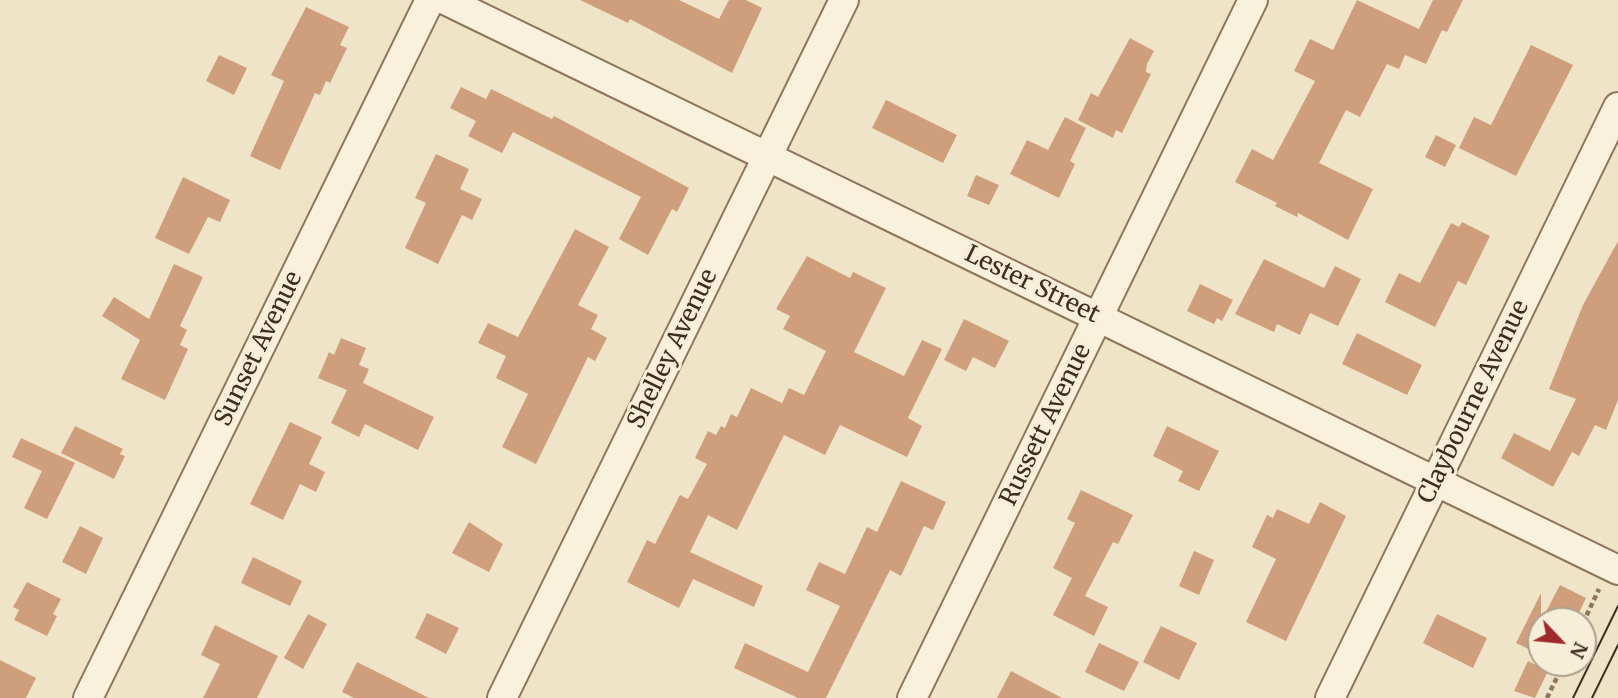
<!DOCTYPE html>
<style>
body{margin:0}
#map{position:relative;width:1618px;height:698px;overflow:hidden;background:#f0e4c8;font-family:Merriweather,serif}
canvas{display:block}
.north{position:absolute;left:1527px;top:607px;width:70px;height:70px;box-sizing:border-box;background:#f7eed8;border:2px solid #ada18e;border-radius:50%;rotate:116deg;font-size:19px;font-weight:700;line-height:28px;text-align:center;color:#3d2e20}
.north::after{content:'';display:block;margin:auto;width:24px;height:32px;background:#9e2a2b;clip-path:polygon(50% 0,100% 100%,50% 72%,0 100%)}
</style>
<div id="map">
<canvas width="1618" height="698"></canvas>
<div class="north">N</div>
</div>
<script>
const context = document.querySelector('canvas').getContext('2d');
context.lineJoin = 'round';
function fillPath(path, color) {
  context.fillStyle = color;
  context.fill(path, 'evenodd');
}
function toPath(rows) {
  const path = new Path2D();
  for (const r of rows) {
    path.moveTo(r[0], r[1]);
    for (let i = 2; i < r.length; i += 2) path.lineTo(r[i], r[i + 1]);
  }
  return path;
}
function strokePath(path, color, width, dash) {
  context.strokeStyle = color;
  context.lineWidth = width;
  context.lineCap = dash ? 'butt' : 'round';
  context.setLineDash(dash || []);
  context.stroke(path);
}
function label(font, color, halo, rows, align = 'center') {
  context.font = font + ' Merriweather,serif';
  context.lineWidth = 6;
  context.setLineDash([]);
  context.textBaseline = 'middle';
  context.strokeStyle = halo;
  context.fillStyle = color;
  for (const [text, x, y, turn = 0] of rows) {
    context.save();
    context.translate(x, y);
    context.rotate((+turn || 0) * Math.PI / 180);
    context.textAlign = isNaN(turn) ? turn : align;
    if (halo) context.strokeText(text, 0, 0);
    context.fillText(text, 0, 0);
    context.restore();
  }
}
fillPath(toPath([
 [580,0,679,0,719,19,729,0,746,0,762,8,732,73,630,19,628,23],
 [1357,0,1419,29,1433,0,1463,0,1447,32,1442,30,1426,64,1405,55,1399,69,1387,64,1360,117,1346,110,1319,163,1373,189,1348,240,1298,213,1297,217,1275,206,1277,203,1235,182,1252,149,1273,160,1315,81,1294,71,1310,39,1333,50],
 [306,7,349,27,340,45,347,48,330,83,326,81,320,95,315,93,280,170,250,156,284,81,271,75],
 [1130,38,1154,51,1147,64,1146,72,1151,74,1122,133,1116,130,1113,138,1078,120,1091,93,1098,97],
 [1531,45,1573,65,1516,176,1459,148,1474,117,1491,125],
 [219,55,247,68,234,95,206,81],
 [461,87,486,99,491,89,552,119,554,116,689,188,677,212,672,209,648,255,619,239,641,197,513,132,502,153,468,136,476,121,450,108],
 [886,100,957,135,943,163,872,128],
 [1065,117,1086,128,1070,161,1075,164,1059,198,1010,174,1027,140,1048,150],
 [1436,135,1456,145,1445,167,1425,157],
 [436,154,469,169,460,189,482,199,472,220,462,215,438,264,405,248,426,203,415,198],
 [976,175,999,185,989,205,967,196],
 [183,177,230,200,220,222,208,217,189,254,155,238],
 [1462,222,1490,236,1466,285,1458,281,1435,327,1385,302,1399,273,1420,283,1451,223,1459,227],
 [575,229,609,247,578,305,598,315,591,329,607,338,595,361,588,357,536,464,502,447,528,394,496,378,506,356,478,343,488,323,518,337],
 [1618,241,1618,400,1606,430,1595,425,1579,456,1572,452,1553,487,1501,458,1514,433,1550,451,1576,399,1549,389,1583,305],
 [807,256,850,278,853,272,886,288,854,352,904,376,922,340,942,349,908,418,922,426,907,457,840,425,825,455,784,435,737,530,708,515,690,552,763,586,754,607,693,579,679,608,627,582,647,540,655,544,680,495,688,499,707,464,695,458,708,431,716,435,721,426,725,428,731,414,737,417,751,388,782,403,789,388,804,395,826,351,783,329,790,316,776,309],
 [1264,259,1324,288,1335,266,1361,279,1338,326,1310,313,1300,335,1277,324,1274,332,1235,314],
 [174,264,203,277,180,326,187,330,180,345,188,349,165,400,121,379,140,340,102,316,114,297,149,319],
 [1200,284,1233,300,1222,321,1217,318,1214,324,1187,311],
 [964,319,1009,341,995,368,973,357,966,371,944,360],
 [1357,333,1422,365,1407,395,1342,364],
 [341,338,366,348,359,365,369,369,363,383,434,417,418,450,365,424,359,437,331,423,347,390,318,378,329,352,334,355],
 [290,422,322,437,309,464,325,472,316,492,300,484,283,520,250,504],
 [75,426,123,449,120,454,125,456,114,479,61,453],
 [1167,426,1219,451,1199,491,1178,481,1183,471,1153,456],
 [21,438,75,463,47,519,24,508,42,471,12,457],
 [901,481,946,502,933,530,924,526,901,576,890,570,826,698,798,698,734,668,745,643,808,672,840,606,806,590,819,562,845,574,867,527,877,532],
 [1081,490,1133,515,1118,544,1113,542,1085,596,1108,607,1094,636,1053,615,1072,578,1053,568,1075,523,1067,519],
 [1320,502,1346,516,1286,641,1246,622,1276,559,1252,547,1267,515,1273,518,1277,509,1309,524],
 [469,522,503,544,489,572,452,553],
 [80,526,103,538,86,574,62,562],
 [1194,551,1214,560,1199,595,1179,586],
 [253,557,302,581,290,606,241,583],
 [27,582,61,599,53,614,57,616,47,636,14,620,19,610,13,607],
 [1560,585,1586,598,1575,621,1541,621],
 [1541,593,1541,655,1516,643],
 [427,613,459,628,446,654,415,638],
 [308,614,327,624,303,669,284,658],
 [1437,614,1487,638,1473,668,1423,643],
 [215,625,278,656,257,698,203,698,220,664,201,655],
 [1161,626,1197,643,1179,680,1143,662],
 [1099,643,1139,662,1124,691,1085,672],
 [0,660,36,678,26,698,0,698],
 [1528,661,1548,671,1535,698,1514,691],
 [357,662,429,698,354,698,342,692],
 [1011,671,1062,698,997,698]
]), '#cf9f7d');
const street = toPath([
 [445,0,1618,570],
 [88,698,430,0],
 [502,698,844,0],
 [912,698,1253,0],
 [1330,698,1618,107]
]);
strokePath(street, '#8d765c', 32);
strokePath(toPath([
 [1583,623,1599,589],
 [1547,698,1564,663]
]), '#8d765c', 4.5, [5, 3.5]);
strokePath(street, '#faf1dc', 28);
strokePath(toPath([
 [1573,698,1618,606],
 [1592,698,1618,645]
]), '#3d2e20', 2);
label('24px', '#3d2e20', '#f7eed8', [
 ["Lester Street",1032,285,26],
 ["Sunset Avenue",259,349,-64],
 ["Shelley Avenue",673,349,-64],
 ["Claybourne Avenue",1474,402,-64],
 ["Russett Avenue",1046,425,-64]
]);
</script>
